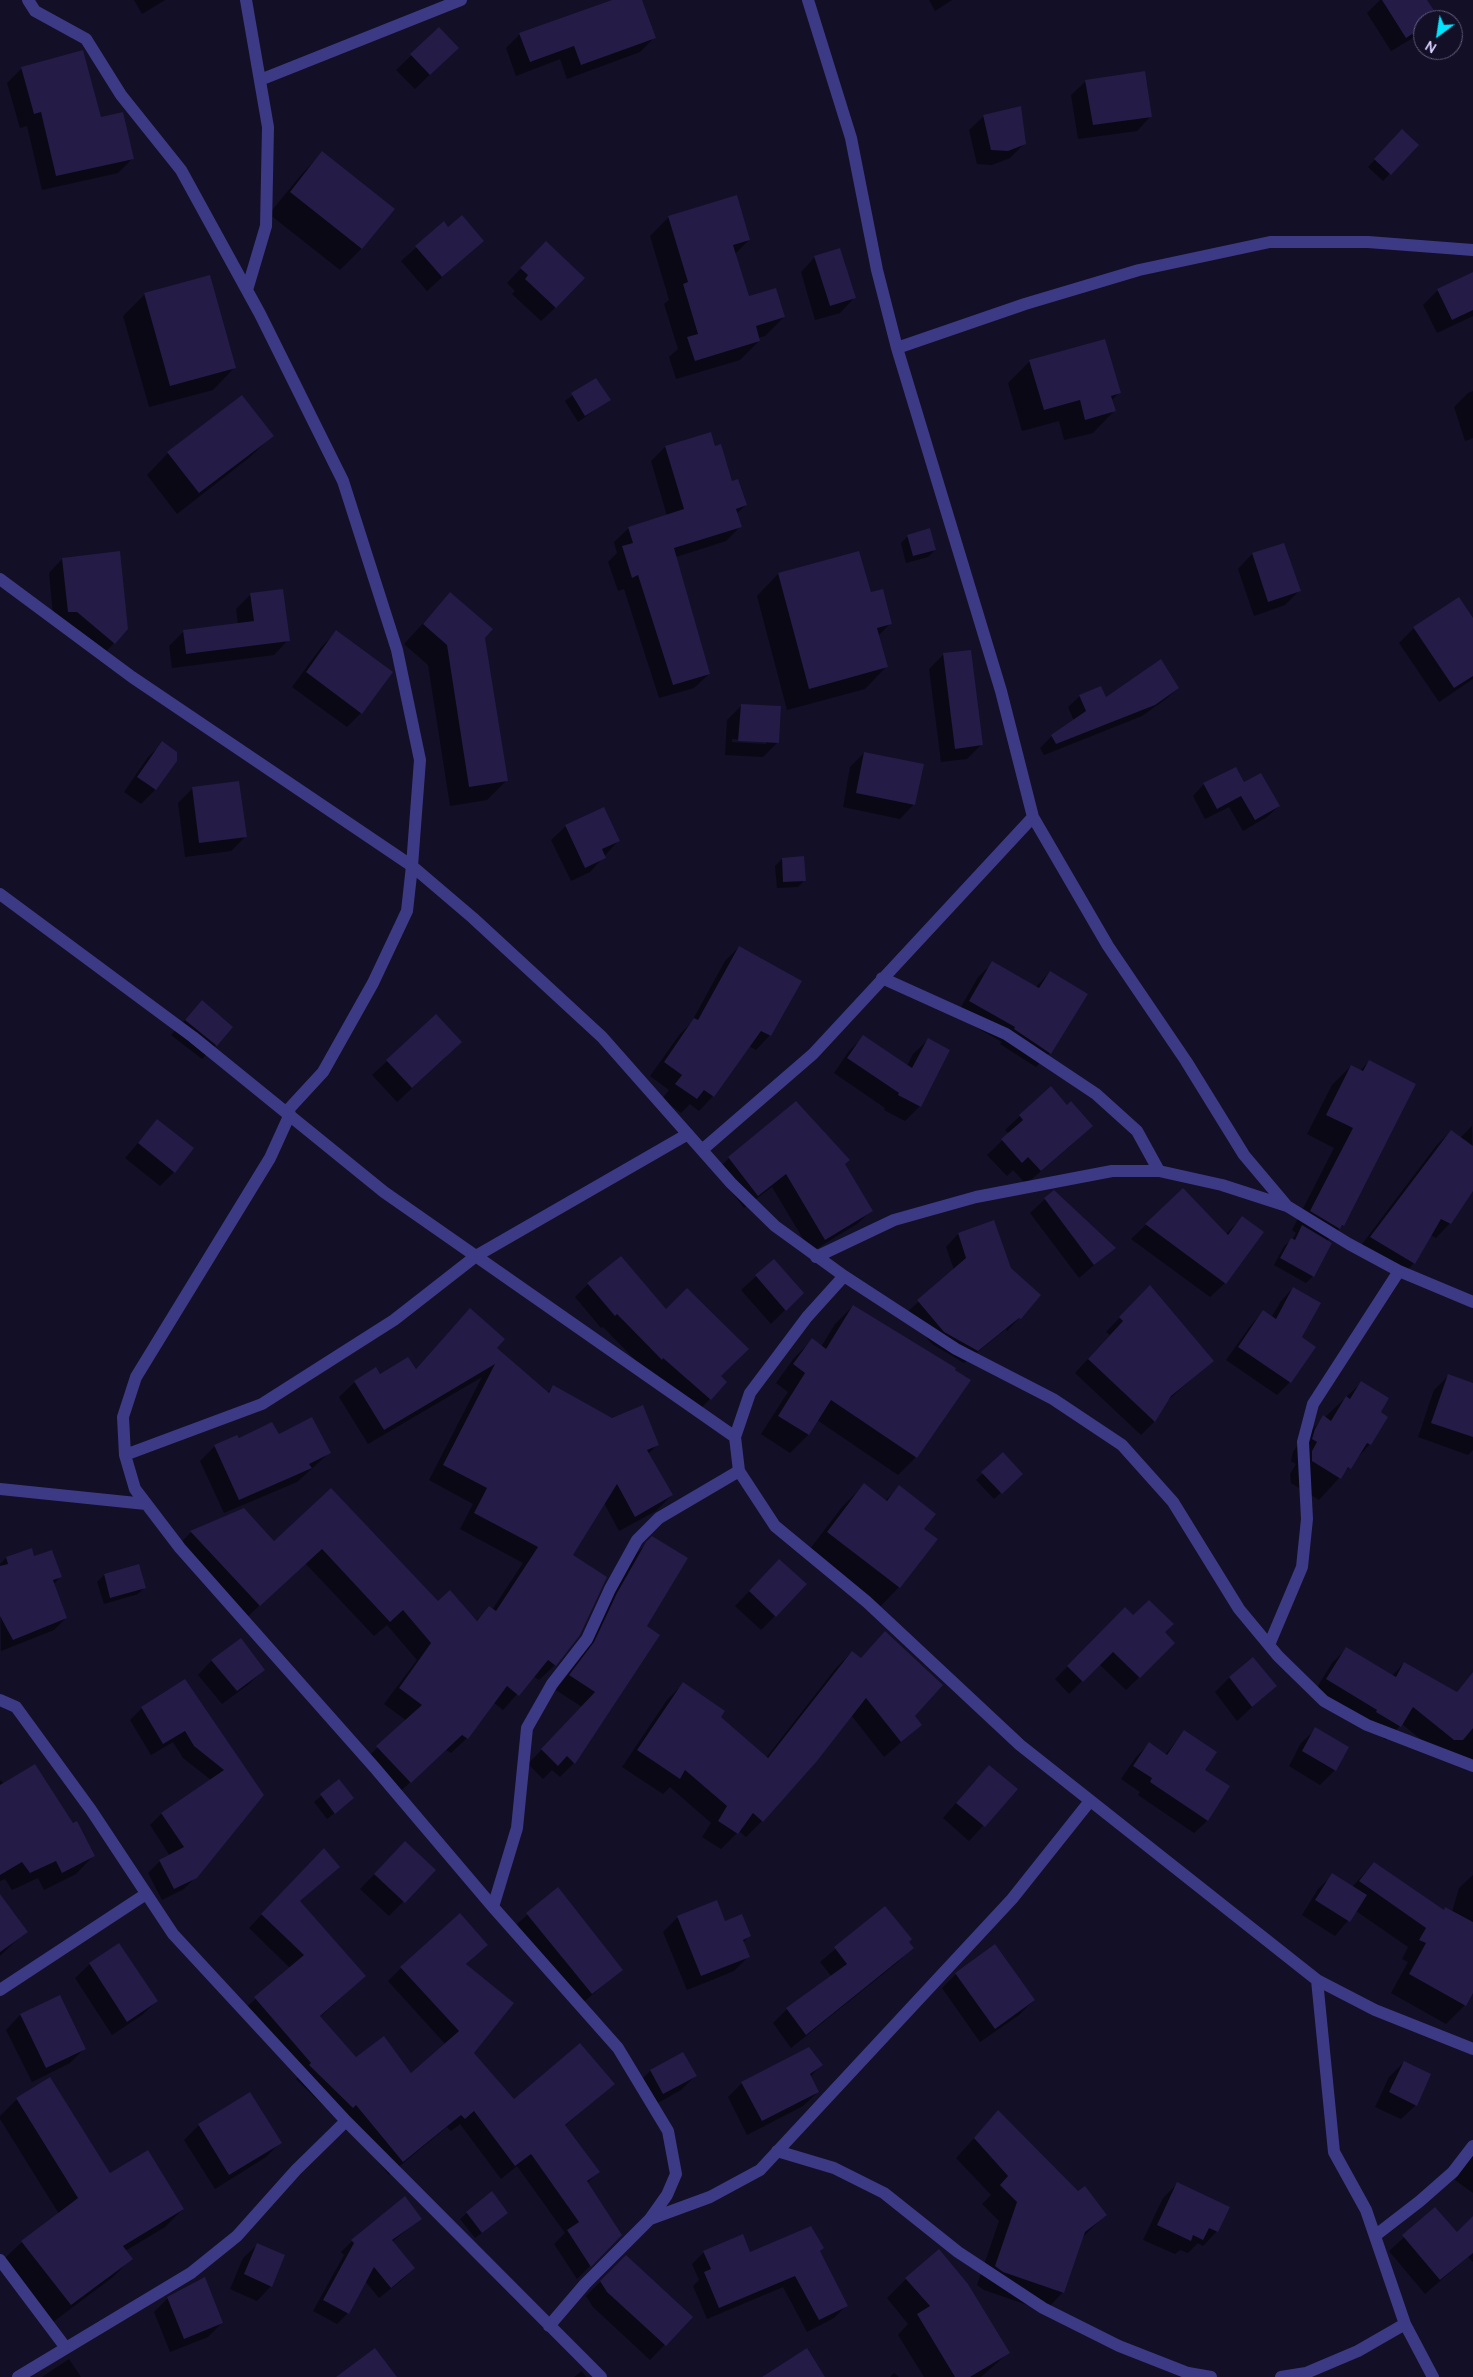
<!DOCTYPE html>
<style>
body{margin:0}
#map{position:relative;width:1473px;height:2377px;overflow:hidden;background:#130f26;font-family:Manrope,sans-serif}
canvas{display:block}
.north{position:absolute;left:1413px;top:10px;width:50px;height:50px;box-sizing:border-box;background:#130f26;border:1px solid #625e7d;border-radius:50%;rotate:211deg;font-size:14px;font-weight:700;line-height:20px;text-align:center;color:#d9d4ff}
.north::after{content:'';display:block;margin:auto;width:18px;height:22px;background:#00e5ff;clip-path:polygon(50% 0,100% 100%,50% 72%,0 100%)}
</style>
<div id="map">
<canvas width="1473" height="2377"></canvas>
<div class="north">N</div>
</div>
<script>
const context = document.querySelector('canvas').getContext('2d');
context.lineJoin = 'round';
function fillPath(path, color) {
  context.fillStyle = color;
  context.fill(path, 'evenodd');
}
function toPath(rows) {
  const path = new Path2D();
  for (const r of rows) {
    path.moveTo(r[0], r[1]);
    for (let i = 2; i < r.length; i += 2) path.lineTo(r[i], r[i + 1]);
  }
  return path;
}
function strokePath(path, color, width, dash) {
  context.strokeStyle = color;
  context.lineWidth = width;
  context.lineCap = dash ? 'butt' : 'round';
  context.setLineDash(dash || []);
  context.stroke(path);
}
fillPath(toPath([
 [134,0,165,0,142,14],
 [615,0,640,0,654,38,640,52,567,79,560,59,516,76,506,48,520,34],
 [929,0,952,0,935,11],
 [1380,0,1426,0,1437,18,1435,20,1423,20,1423,32,1391,51,1367,13],
 [439,29,443,62,415,89,396,70],
 [21,69,101,119,133,158,118,173,42,190,27,126,20,128,7,83],
 [1086,81,1151,116,1137,131,1078,139,1071,95],
 [984,116,1025,143,1010,158,992,165,977,164,969,130],
 [1395,138,1417,145,1383,181,1368,167],
 [322,153,393,209,361,249,340,270,269,214,301,175],
 [669,217,749,240,735,254,748,298,784,317,765,336,758,338,759,341,740,360,676,379,669,357,678,349,664,304,669,300,650,236],
 [444,223,448,229,482,241,427,291,401,261],
 [532,257,556,307,541,321,512,294,515,291,507,283],
 [815,257,854,298,840,313,815,320,801,272],
 [1473,273,1473,316,1437,333,1423,305,1438,290],
 [145,294,234,368,213,390,149,407,123,316],
 [1030,361,1120,392,1111,401,1114,411,1093,433,1064,440,1059,421,1022,431,1008,383],
 [595,379,609,400,578,422,565,401],
 [1473,391,1473,438,1465,441,1454,407,1468,393],
 [272,436,250,457,177,514,147,475,168,453],
 [665,447,714,448,731,483,746,505,736,514,740,527,726,541,676,557,709,674,694,688,659,698,624,589,618,591,608,562,617,553,614,542,629,528,667,516,651,461],
 [908,536,935,550,928,557,906,563,901,543],
 [1283,544,1299,591,1285,605,1254,616,1238,569,1252,554],
 [858,553,870,594,891,623,878,636,886,667,865,689,787,710,757,596,778,574],
 [62,559,114,643,101,657,54,625,49,573],
 [251,594,288,640,274,655,172,668,169,646,184,631,238,624,236,609],
 [450,594,506,781,487,800,450,806,428,665,404,644],
 [1458,599,1473,621,1473,679,1439,702,1399,643,1414,628],
 [337,632,361,713,347,727,292,687,322,646],
 [944,654,982,744,967,759,941,762,929,669],
 [1178,688,1166,699,1142,716,1044,755,1040,748,1052,736,1074,721,1068,707,1080,696,1105,699],
 [741,706,777,743,763,757,725,755,727,720],
 [732,739,766,741,766,744,732,742],
 [163,743,176,761,155,790,141,804,124,792,148,757],
 [864,753,914,804,900,819,843,807,850,767],
 [1204,784,1243,784,1279,806,1267,817,1243,831,1229,807,1205,819,1193,796],
 [192,789,245,837,231,851,185,857,178,803],
 [566,826,618,841,590,872,571,881,551,840],
 [782,859,805,880,798,887,777,888,775,866],
 [739,947,770,1035,756,1050,749,1046,713,1096,699,1111,690,1104,681,1113,662,1099,669,1090,650,1076,680,1034,691,1023,725,961],
 [993,963,1035,988,1050,972,1050,1053,1036,1067,1000,1044,1002,1042,956,1016,978,977],
 [202,1002,216,1045,202,1059,171,1035],
 [436,1016,446,1057,397,1102,372,1075],
 [863,1037,907,1066,913,1054,928,1040,920,1106,905,1121,884,1110,885,1108,834,1073,849,1051],
 [1369,1061,1343,1225,1327,1241,1313,1276,1306,1283,1274,1265,1284,1246,1292,1240,1296,1233,1292,1230,1334,1148,1307,1134,1332,1085,1351,1066,1360,1071],
 [1020,1116,1077,1140,1026,1184,1013,1170,1007,1176,987,1155,1009,1134,1005,1130],
 [157,1121,174,1172,160,1186,125,1158],
 [1472,1126,1473,1189,1450,1223,1436,1238,1430,1235,1414,1263,1400,1278,1356,1252,1436,1146,1451,1131,1460,1138],
 [729,1158,844,1165,871,1211,857,1224,811,1252,772,1187,744,1208,716,1171],
 [1183,1190,1225,1235,1242,1218,1225,1283,1210,1297,1131,1239],
 [1045,1199,1114,1248,1079,1278,1030,1213],
 [993,1222,1010,1269,1040,1295,1007,1331,1006,1329,964,1363,932,1344,906,1313,954,1270,946,1247,958,1234],
 [774,1260,802,1293,771,1324,741,1290],
 [588,1284,719,1376,710,1399,697,1412,648,1373,603,1327,601,1328,575,1297],
 [1293,1288,1300,1337,1290,1382,1277,1395,1226,1360,1251,1325,1263,1312,1271,1318,1281,1301],
 [1137,1300,1212,1361,1167,1401,1154,1422,1141,1435,1075,1373,1110,1335,1106,1332],
 [853,1306,916,1457,898,1475,817,1420,808,1435,790,1453,761,1434,788,1392,776,1383,794,1358,812,1340,821,1347,835,1324],
 [455,1325,495,1348,547,1393,553,1387,657,1445,648,1454,672,1495,656,1511,619,1531,604,1503,572,1555,555,1665,539,1680,533,1676,503,1710,493,1702,467,1738,451,1753,446,1750,394,1797,362,1762,407,1721,384,1704,417,1660,387,1625,374,1636,305,1563,244,1620,176,1548,191,1532,243,1510,274,1543,331,1490,438,1602,475,1622,489,1608,492,1610,523,1563,460,1529,473,1504,429,1480,482,1377,368,1444,339,1397,355,1382,415,1370],
 [1448,1376,1473,1384,1473,1450,1468,1455,1418,1437,1434,1390],
 [1361,1383,1379,1413,1386,1417,1370,1444,1319,1500,1291,1483,1290,1474,1296,1464,1291,1461,1293,1452,1302,1439],
 [279,1436,329,1453,297,1482,224,1513,200,1461,215,1446,238,1440],
 [1003,1454,1021,1474,994,1499,976,1480],
 [864,1485,885,1501,899,1487,922,1529,899,1587,878,1609,806,1554,842,1507],
 [652,1538,645,1626,574,1763,560,1777,552,1770,543,1779,528,1764,582,1707,556,1690,580,1658,603,1608,632,1558],
 [6,1558,60,1577,53,1585,66,1618,54,1630,1,1651,0,1564],
 [104,1575,145,1587,138,1594,104,1604,97,1582],
 [765,1575,775,1616,761,1630,735,1606],
 [1125,1609,1133,1617,1163,1632,1174,1643,1126,1690,1099,1664,1069,1694,1055,1679],
 [1346,1649,1392,1676,1404,1663,1456,1693,1473,1699,1473,1771,1439,1754,1402,1724,1386,1740,1313,1694,1332,1663],
 [852,1652,921,1725,884,1757,851,1715,762,1821,746,1837,739,1831,721,1849,702,1837,711,1823,670,1787,663,1794,622,1767,667,1700,683,1684,766,1758,836,1668],
 [212,1660,263,1670,249,1684,222,1704,198,1675],
 [1230,1677,1275,1686,1237,1721,1215,1692],
 [185,1681,263,1794,196,1877,184,1889,162,1900,148,1873,160,1861,170,1856,150,1825,161,1814,211,1780,183,1758,173,1742,151,1755,130,1720,142,1708],
 [1316,1729,1335,1770,1320,1785,1289,1766,1301,1743],
 [1184,1732,1203,1770,1229,1786,1207,1821,1194,1833,1138,1795,1140,1792,1121,1779,1136,1757,1149,1744,1165,1755],
 [0,1780,93,1856,76,1874,44,1890,38,1878,12,1890,5,1879,0,1881],
 [339,1781,345,1805,327,1819,314,1802],
 [975,1781,1016,1790,969,1841,943,1818],
 [391,1857,434,1870,389,1916,360,1889],
 [310,1863,338,1867,299,1902,365,1976,320,2017,355,2059,411,2075,446,2045,388,1981,401,1968,473,1958,465,1965,472,2053,513,2101,613,2084,565,2126,598,2172,587,2183,621,2235,577,2279,554,2244,565,2233,517,2166,501,2179,460,2124,451,2131,447,2127,389,2175,342,2118,339,2121,296,2079,299,2077,242,2011,290,1968,249,1928],
 [1374,1863,1443,1911,1452,1912,1459,1888,1473,1875,1473,1991,1465,2005,1446,2024,1391,1993,1408,1962,1402,1959,1408,1947,1356,1911,1335,1936,1302,1915,1318,1889,1333,1875,1352,1887],
 [558,1889,621,1970,578,2007,512,1928],
 [0,1897,26,1931,0,1956],
 [884,1908,912,1948,898,1962,791,2048,773,2023,787,2009,832,1977,820,1962],
 [678,1917,724,1923,749,1936,743,1943,749,1956,734,1971,687,1990,663,1932],
 [119,1945,157,2001,142,2015,112,2035,75,1978,90,1964],
 [956,1974,1034,2000,1019,2015,980,2042,942,1988],
 [59,1997,85,2048,70,2063,32,2082,6,2030,20,2015],
 [683,2054,695,2076,681,2090,649,2108,636,2085,650,2071],
 [1404,2062,1416,2105,1401,2119,1375,2107,1389,2077],
 [821,2065,810,2077,818,2092,803,2106,747,2135,728,2097,742,2083],
 [50,2079,110,2175,183,2209,165,2227,125,2251,131,2259,113,2277,53,2322,4,2259,22,2242,59,2214,0,2119,0,2116,17,2099],
 [249,2094,280,2143,266,2157,215,2189,184,2140,199,2125],
 [998,2112,1078,2193,1105,2215,1082,2238,1063,2292,1045,2311,984,2290,977,2285,999,2221,982,2204,991,2195,956,2158],
 [1473,2153,1473,2193,1455,2180],
 [1177,2184,1217,2231,1203,2246,1198,2243,1188,2253,1180,2250,1175,2254,1143,2240,1163,2198],
 [1435,2209,1457,2234,1473,2217,1473,2262,1468,2257,1425,2294,1389,2251],
 [467,2213,500,2219,475,2238,460,2219],
 [420,2219,392,2242,414,2268,403,2279,379,2298,365,2281,348,2313,337,2324,313,2311,344,2255,341,2252,352,2241],
 [258,2244,271,2286,257,2301,230,2289,243,2258],
 [704,2252,819,2252,846,2306,834,2318,807,2332,783,2287,707,2319,693,2286,699,2280,692,2264],
 [626,2256,691,2317,650,2360,593,2307,586,2296],
 [906,2279,1008,2353,981,2377,924,2377,898,2335,908,2324,887,2298],
 [168,2298,222,2323,208,2337,170,2352,154,2312],
 [69,2359,81,2377,42,2377],
 [582,2371,586,2377,574,2377],
 [894,2373,899,2377,890,2377]
]), '#0007');
fillPath(toPath([
 [612,0,642,0,656,38,581,65,574,46,530,62,519,33],
 [1382,0,1427,0,1439,18,1423,20,1423,27,1406,38],
 [439,27,459,48,430,75,410,54],
 [83,50,101,117,123,112,134,159,56,176,41,112,34,114,21,67],
 [1145,71,1152,117,1093,125,1085,80],
 [1021,106,1026,144,1008,151,991,150,983,115],
 [1402,129,1419,145,1391,175,1374,159],
 [322,151,395,209,362,249,290,192],
 [737,195,750,240,733,245,749,296,776,288,785,317,756,326,760,341,695,361,687,337,698,334,683,284,688,282,668,216],
 [462,215,484,241,442,277,415,246,444,221,448,227],
 [546,241,585,278,556,308,525,279,528,275,520,268],
 [840,248,856,298,830,306,814,256],
 [1473,272,1473,310,1452,320,1437,289],
 [210,275,236,368,170,386,144,293],
 [1105,339,1121,393,1111,396,1116,411,1085,420,1080,400,1044,410,1029,360],
 [596,378,611,400,585,416,571,393],
 [242,395,274,436,199,493,167,452],
 [711,432,715,446,721,444,732,481,738,479,747,505,736,509,742,527,674,548,710,674,673,685,638,575,632,578,622,546,633,543,628,527,684,509,665,446],
 [930,528,936,550,913,556,907,535],
 [1284,543,1301,591,1268,602,1252,553],
 [120,551,128,629,115,644,77,612,68,612,62,558],
 [859,551,871,592,883,589,892,624,877,628,888,667,809,689,778,573],
 [283,589,290,641,186,654,183,630,254,621,250,593],
 [450,592,493,629,485,638,508,781,469,787,447,645,423,624],
 [1459,597,1473,618,1473,676,1454,688,1413,627],
 [336,630,393,672,362,714,306,672],
 [971,650,983,745,955,749,943,653],
 [1161,659,1179,688,1155,705,1056,744,1051,735,1086,711,1079,695,1101,686,1106,697],
 [741,704,781,706,779,743,738,741],
 [162,741,177,752,177,761,156,790,137,777],
 [864,752,924,764,915,805,856,793],
 [1236,767,1244,782,1261,773,1280,806,1255,820,1241,796,1217,809,1203,783],
 [239,781,247,837,199,843,192,787],
 [604,807,620,841,602,849,606,858,585,868,565,825],
 [804,856,806,881,783,882,782,858],
 [739,946,802,981,771,1036,761,1031,714,1097,704,1090,697,1099,675,1084,682,1075,664,1062,694,1018,698,1020],
 [992,961,1039,988,1050,971,1088,994,1051,1054,1014,1029,1015,1027,969,1001],
 [202,1000,233,1027,217,1046,185,1020],
 [436,1014,462,1042,412,1088,386,1060],
 [863,1035,912,1068,928,1038,950,1050,921,1107,898,1095,899,1093,847,1058],
 [1369,1060,1416,1084,1344,1226,1342,1225,1340,1229,1310,1211,1353,1128,1326,1115,1351,1065,1363,1071],
 [1051,1086,1067,1105,1071,1101,1093,1126,1041,1171,1028,1157,1022,1163,1001,1139,1023,1120,1019,1115],
 [796,1101,850,1160,845,1164,873,1211,825,1240,786,1174,758,1196,728,1157],
 [157,1119,194,1148,175,1173,138,1143],
 [1451,1130,1473,1146,1473,1191,1451,1224,1441,1219,1415,1264,1370,1237],
 [1183,1188,1228,1235,1242,1216,1264,1232,1226,1284,1145,1224],
 [1054,1190,1116,1248,1094,1265,1044,1198],
 [994,1220,1011,1268,1041,1295,1021,1319,1019,1318,978,1351,944,1332,917,1300,966,1258,958,1233],
 [1302,1225,1332,1243,1314,1277,1280,1258,1291,1238,1295,1240],
 [621,1256,666,1309,687,1288,749,1349,721,1376,727,1382,711,1400,663,1358,662,1360,617,1314,615,1316,587,1283],
 [774,1259,804,1293,786,1311,755,1275],
 [1150,1285,1214,1361,1171,1396,1155,1422,1088,1359,1123,1321,1119,1317],
 [1293,1287,1321,1303,1302,1337,1316,1347,1291,1383,1238,1347,1263,1310,1276,1319],
 [853,1305,956,1368,955,1370,971,1380,917,1458,831,1400,809,1435,778,1416,805,1373,793,1364,812,1338,826,1349],
 [470,1308,505,1339,497,1348,549,1393,553,1385,612,1418,643,1405,659,1445,647,1450,673,1495,635,1517,617,1484,573,1555,607,1577,580,1635,556,1666,548,1660,519,1696,507,1686,468,1739,462,1735,411,1783,376,1746,422,1705,399,1688,431,1643,403,1610,390,1622,322,1549,260,1606,190,1531,244,1508,274,1541,331,1488,438,1601,450,1590,477,1621,489,1606,496,1611,538,1547,474,1513,487,1488,443,1465,495,1364,384,1430,354,1381,376,1367,380,1374,408,1357,416,1369],
 [1448,1374,1473,1383,1473,1437,1431,1423],
 [1361,1381,1389,1398,1381,1412,1388,1417,1371,1445,1367,1443,1351,1469,1348,1467,1341,1479,1312,1461,1312,1451,1317,1442,1312,1439,1315,1429,1323,1415,1331,1421,1346,1396,1350,1399],
 [312,1417,331,1453,309,1464,312,1468,239,1500,214,1445,237,1435,239,1438,272,1422,279,1434],
 [1003,1452,1023,1474,1002,1494,981,1472],
 [864,1483,887,1501,899,1485,936,1514,924,1529,938,1539,900,1588,827,1532],
 [652,1536,688,1558,647,1626,660,1635,575,1764,567,1756,558,1766,541,1749,595,1692,569,1675,594,1642,617,1593,646,1542],
 [32,1548,34,1556,52,1550,62,1577,53,1580,67,1618,13,1640,0,1616,0,1566,8,1564,6,1557],
 [779,1559,807,1584,776,1617,749,1591],
 [139,1564,146,1588,110,1598,104,1574],
 [1149,1600,1174,1624,1165,1632,1175,1643,1140,1678,1113,1652,1083,1682,1067,1666,1125,1607,1133,1615],
 [885,1631,943,1685,915,1716,922,1725,901,1742,866,1698,817,1761,763,1822,753,1813,738,1834,718,1821,727,1806,685,1770,680,1779,637,1750,683,1682,725,1711,721,1717,768,1758,852,1651,861,1658],
 [241,1638,265,1670,237,1691,211,1660],
 [1346,1647,1396,1677,1404,1662,1457,1692,1473,1672,1473,1728,1463,1740,1454,1740,1413,1707,1401,1727,1376,1712,1377,1710,1326,1679],
 [1253,1657,1277,1686,1252,1707,1229,1677],
 [185,1679,264,1795,197,1878,174,1889,159,1860,184,1847,161,1813,224,1770,194,1746,185,1731,163,1744,141,1707],
 [1315,1727,1349,1747,1336,1771,1302,1751],
 [1184,1730,1217,1752,1205,1770,1230,1786,1208,1821,1150,1782,1152,1778,1133,1766,1149,1742,1167,1755],
 [35,1764,73,1823,77,1821,95,1856,62,1873,56,1861,30,1873,22,1862,0,1875,0,1785],
 [989,1765,1018,1789,985,1827,956,1803],
 [339,1779,354,1798,335,1814,320,1794],
 [405,1841,436,1870,405,1903,374,1874],
 [324,1848,340,1867,300,1901,366,1976,320,2016,356,2057,384,2036,411,2073,459,2031,400,1967,460,1913,488,1945,466,1964,514,2003,474,2053,514,2099,580,2043,615,2084,565,2125,600,2172,587,2181,622,2235,591,2267,567,2230,579,2222,531,2154,515,2166,474,2111,465,2119,461,2115,403,2162,356,2105,353,2108,309,2065,311,2063,254,1997,304,1955,261,1914],
 [1374,1862,1444,1910,1445,1907,1473,1922,1473,1993,1466,2006,1409,1974,1426,1943,1419,1940,1426,1928,1359,1881],
 [1332,1873,1367,1895,1350,1922,1315,1900],
 [558,1887,623,1970,592,1994,526,1913],
 [0,1894,28,1932,0,1952],
 [717,1900,725,1921,742,1914,751,1936,743,1940,750,1957,701,1976,677,1916],
 [885,1906,912,1939,909,1942,914,1948,806,2035,786,2008,847,1964,834,1947],
 [119,1943,158,2001,127,2022,89,1963],
 [995,1944,1035,2000,995,2029,955,1973],
 [60,1995,86,2049,46,2068,20,2014],
 [809,2047,823,2065,810,2074,819,2092,762,2121,741,2082],
 [683,2052,697,2076,663,2094,650,2070],
 [1404,2061,1431,2074,1417,2106,1389,2092],
 [50,2077,110,2173,148,2150,184,2209,123,2246,133,2259,71,2305,21,2241,78,2198,16,2098],
 [250,2092,282,2143,229,2175,198,2124],
 [998,2110,1078,2191,1085,2186,1107,2215,1085,2232,1064,2293,1003,2272,995,2266,1017,2202,1000,2185,1008,2176,974,2138],
 [1177,2182,1230,2207,1218,2232,1209,2228,1203,2240,1193,2235,1191,2241,1157,2225],
 [492,2191,508,2213,482,2233,466,2212],
 [405,2196,422,2219,392,2240,415,2268,391,2288,374,2267,349,2314,323,2300,354,2243,351,2240],
 [1435,2207,1457,2232,1473,2216,1473,2253,1440,2280,1402,2235],
 [811,2226,824,2248,820,2251,848,2306,819,2320,795,2276,719,2308,704,2272,711,2269,703,2251,743,2234,750,2252],
 [257,2243,285,2255,272,2287,244,2274],
 [939,2249,968,2284,1010,2353,970,2377,955,2377,917,2314,930,2306,905,2278],
 [626,2255,693,2317,666,2346,607,2292,600,2281],
 [205,2277,223,2323,184,2339,167,2297],
 [375,2348,397,2377,336,2377],
 [807,2348,825,2377,762,2377]
]), '#241b47');
strokePath(toPath([
 [28,0,35,11,86,39,121,95,181,170,260,314,343,481,397,650,420,760,412,866,407,911,373,983,323,1072,287,1111],
 [246,0,268,127,266,226,247,290],
 [808,0,851,138,877,270,897,348,1001,691,1033,817,1108,946,1186,1061,1244,1155,1287,1206,1349,1244,1399,1271,1473,1302],
 [260,80,461,0],
 [897,348,1025,304,1139,270,1270,242,1368,242,1473,250],
 [0,579,132,677,412,866,473,918,602,1037,731,1183,775,1226,844,1276,956,1349,1053,1399,1122,1445,1173,1502,1239,1609,1278,1656,1324,1701,1367,1725,1473,1766],
 [0,894,193,1037,384,1192,735,1437],
 [882,978,1006,1034,1096,1094,1137,1131,1159,1171],
 [290,1114,270,1158,136,1377,123,1417,125,1455,135,1489,180,1548,375,1768,493,1907,618,2048,668,2131,676,2174,667,2195,650,2219,585,2284,549,2326],
 [702,1150,813,1054,1033,817],
 [816,1257,894,1220,976,1197,1112,1171,1159,1171,1222,1185,1287,1206],
 [844,1276,807,1317,750,1393,735,1437,739,1471,775,1526,867,1602,1020,1745,1317,1980,1375,2010,1473,2049],
 [125,1455,262,1404,394,1320,476,1256,688,1134],
 [0,1489,146,1504],
 [1269,1645,1302,1567,1307,1519,1303,1442,1313,1404,1399,1271],
 [0,1700,16,1707,91,1810,173,1934,346,2121,601,2377],
 [493,1907,517,1828,527,1728,552,1684,587,1639,610,1589,637,1540,659,1518,739,1471],
 [1317,1980,1334,2152,1366,2210,1405,2324,1433,2377],
 [0,1990,146,1894],
 [777,2151,834,2168,884,2193,958,2252,1043,2308,1119,2346,1188,2373,1211,2377],
 [650,2219,710,2197,760,2170,1012,1899,1090,1801],
 [1376,2235,1420,2201,1453,2172,1473,2146],
 [0,2260,66,2348],
 [18,2377,191,2273,237,2236,296,2170,346,2121],
 [1281,2377,1306,2373,1358,2351,1405,2324]
]), '#3d3a85', 12);
</script>
